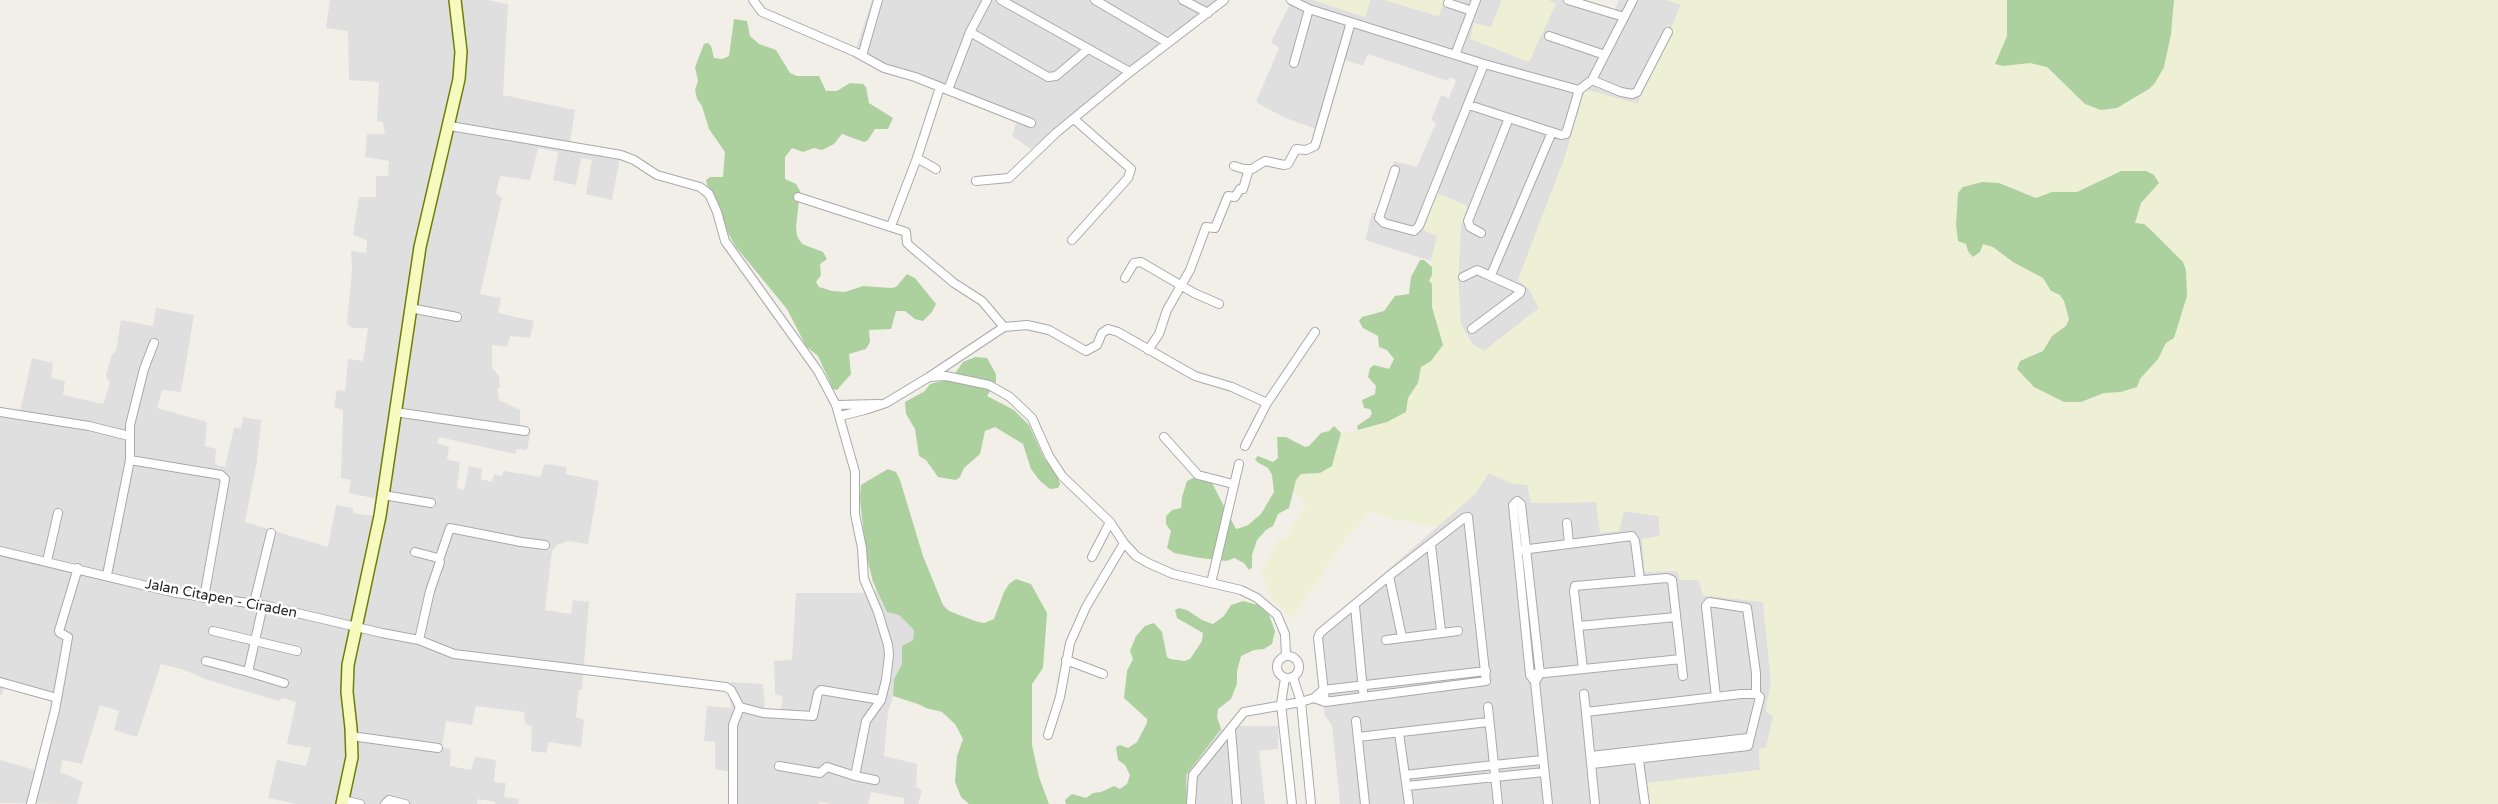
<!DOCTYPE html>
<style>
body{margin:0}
canvas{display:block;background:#f2efe9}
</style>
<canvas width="2498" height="804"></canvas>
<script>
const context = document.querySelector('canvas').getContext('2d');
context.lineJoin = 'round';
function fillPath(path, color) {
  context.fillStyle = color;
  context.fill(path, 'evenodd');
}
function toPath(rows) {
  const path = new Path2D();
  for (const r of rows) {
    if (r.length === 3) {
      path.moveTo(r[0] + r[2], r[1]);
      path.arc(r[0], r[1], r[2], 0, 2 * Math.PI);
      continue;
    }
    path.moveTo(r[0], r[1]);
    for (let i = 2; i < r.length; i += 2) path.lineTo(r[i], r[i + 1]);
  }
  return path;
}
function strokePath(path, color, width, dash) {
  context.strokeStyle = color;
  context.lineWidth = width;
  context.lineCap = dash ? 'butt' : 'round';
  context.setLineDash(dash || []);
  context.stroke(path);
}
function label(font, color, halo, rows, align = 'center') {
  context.font = font + ' "Varela Round",sans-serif';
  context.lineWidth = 5;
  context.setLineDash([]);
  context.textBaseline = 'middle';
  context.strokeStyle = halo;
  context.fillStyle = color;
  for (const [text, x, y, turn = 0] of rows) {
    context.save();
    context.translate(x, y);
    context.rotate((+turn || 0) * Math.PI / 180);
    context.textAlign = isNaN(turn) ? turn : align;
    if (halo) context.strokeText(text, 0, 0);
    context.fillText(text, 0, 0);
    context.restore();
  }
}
fillPath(toPath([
 [330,0,487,0,508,4,503,95,575,110,570,142,621,152,612,200,586,194,592,160,581,158,576,185,553,180,558,152,538,148,530,180,500,176,496,193,502,198,480,294,501,298,498,313,534,321,530,338,510,336,507,347,492,345,492,368,499,376,500,387,497,388,499,400,520,410,520,426,531,429,527,450,517,449,515,454,439,437,437,443,449,447,447,460,460,462,457,488,464,490,469,466,482,469,481,479,492,482,494,474,502,476,504,471,540,477,545,464,566,467,566,474,599,481,588,544,568,541,557,545,552,551,545,610,571,614,573,600,589,602,582,689,579,690,576,717,584,720,581,747,549,742,546,753,531,751,532,726,525,724,524,712,476,706,472,725,446,721,442,747,451,749,450,766,471,770,475,757,496,760,494,782,506,783,504,797,519,799,518,804,495,804,495,802,478,799,477,804,296,804,268,798,277,760,306,766,311,748,287,744,296,702,282,698,279,701,208,680,184,670,161,664,137,737,114,730,119,711,100,705,82,764,62,760,60,772,83,782,77,804,0,803,0,760,35,770,54,701,4,687,2,695,0,695,0,407,20,412,32,358,53,363,51,378,65,381,63,395,103,404,110,384,106,375,112,354,116,351,121,320,153,326,156,308,194,315,181,392,162,390,157,408,207,422,205,446,216,449,215,464,225,467,234,428,241,428,243,417,261,420,257,461,245,522,328,547,336,505,353,508,353,513,375,516,378,499,349,493,351,480,341,478,343,410,334,407,337,390,345,391,348,359,363,361,368,328,353,328,347,324,352,269,351,251,366,253,367,240,353,235,359,197,376,197,376,176,388,176,389,161,365,157,367,134,385,134,383,122,377,121,379,82,349,80,348,31,326,28],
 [872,0,1216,0,1131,65,1031,149,1012,136,1018,116,942,83,886,66,857,46],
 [1292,0,1313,0,1365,17,1370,0,1385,0,1438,16,1444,0,1502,0,1491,27,1470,39,1556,4,1548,0,1587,0,1615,9,1619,0,1667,0,1681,5,1638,104,1585,90,1565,157,1518,280,1529,289,1539,308,1484,351,1472,344,1461,324,1458,278,1461,226,1467,206,1437,193,1438,235,1431,261,1365,240,1372,213,1376,213,1394,161,1417,167,1436,123,1431,120,1441,95,1449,98,1456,80,1449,77,1448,81,1368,54,1363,66,1343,59,1321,131,1283,117,1256,102,1279,48,1271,42],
 [1489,473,1511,483,1528,485,1531,503,1596,502,1624,511,1659,516,1660,536,1677,571,1699,580,1703,595,1763,602,1771,681,1766,711,1773,717,1766,748,1759,749,1760,770,1647,783,1650,804,1340,804,1332,725,1325,716,1313,635,1476,493],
 [877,590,881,598,914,630,913,640,902,646,902,664,894,679,893,696,888,712,884,756,917,764,916,787,922,790,918,804,904,804,904,798,871,792,868,804,832,804,819,802,819,804,730,804,731,772,715,769,715,742,704,741,707,706,731,708,729,691,731,682,763,684,765,709,781,710,783,697,775,694,774,661,792,660,796,593,860,593],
 [1240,726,1278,726,1278,749,1259,751,1265,804,1187,804,1186,775,1221,729]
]), '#e0dfdf');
fillPath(toPath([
 [1313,0,1370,0,1365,17],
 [1385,0,1444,0,1439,16],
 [1502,0,1548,0,1556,4,1529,62,1470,39,1474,23,1491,27],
 [1667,0,2007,0,2007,36,2002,43,2003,66,2030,63,2047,67,2055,77,2109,111,2132,101,2155,83,2166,59,2174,0,2498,0,2498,804,1650,804,1647,783,1760,770,1759,749,1766,747,1773,717,1766,711,1771,681,1763,602,1703,595,1699,580,1680,580,1677,571,1645,572,1642,539,1660,536,1659,516,1624,511,1619,531,1600,533,1596,502,1531,503,1527,485,1511,483,1489,473,1476,493,1437,527,1387,518,1370,512,1355,530,1349,534,1292,619,1274,603,1267,590,1262,571,1280,538,1285,539,1306,504,1293,491,1296,480,1301,474,1320,473,1332,466,1341,433,1363,430,1387,422,1408,407,1408,398,1418,383,1421,367,1431,361,1443,345,1432,307,1432,285,1429,284,1432,275,1431,261,1437,236,1423,230,1437,193,1467,206,1461,226,1458,278,1461,324,1472,344,1484,351,1539,309,1529,289,1518,280,1565,157,1585,89,1638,104,1681,5],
 [2122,171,2159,183,2141,203,2135,223,2174,338,2166,343,2158,359,2140,379,2121,392,2104,393,2089,400,2064,402,2020,361,2043,351,2052,336,2066,326,2069,319,2064,301,2060,295,2051,291,2043,278,2013,262,1993,247,1983,244,1968,251,1956,225,1958,193,2007,185,2036,198,2052,192,2077,192]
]), '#eef0d5');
fillPath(toPath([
 [2007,0,2174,0,2171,34,2164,67,2155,83,2149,89,2117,108,2101,110,2085,104,2047,67,2030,63,2003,66,1995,64,2007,36],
 [734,19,747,21,750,36,759,44,776,50,790,73,797,76,819,76,826,91,837,91,850,83,863,84,866,87,869,103,893,118,888,129,875,129,868,140,864,142,842,134,834,144,822,150,814,148,803,152,792,148,785,157,785,179,796,184,800,191,796,227,797,236,802,244,823,252,827,259,820,264,821,275,816,282,819,287,832,291,845,292,863,286,891,288,896,287,907,274,915,278,936,304,932,312,923,321,915,319,905,311,896,311,891,329,869,330,870,342,866,349,849,354,851,374,837,390,833,389,818,356,806,346,787,309,736,247,724,226,717,200,707,185,706,180,710,177,723,177,725,152,709,129,702,106,697,99,695,90,698,81,695,67,704,44,708,43,711,46,714,58,722,59,729,56],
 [2121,171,2146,171,2154,175,2159,183,2141,203,2135,223,2144,224,2152,231,2183,262,2186,270,2187,296,2174,338,2166,343,2158,359,2140,379,2137,387,2121,392,2104,393,2081,402,2064,402,2034,387,2017,369,2020,361,2043,351,2052,336,2066,326,2069,319,2064,301,2060,295,2051,291,2043,278,2013,262,1993,247,1983,244,1980,252,1973,257,1968,251,1966,244,1958,241,1956,225,1958,193,1963,187,1982,182,1999,183,2036,198,2052,192,2077,192],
 [1420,260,1424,260,1432,267,1432,275,1429,281,1432,284,1432,307,1443,345,1431,361,1421,367,1418,383,1408,398,1406,412,1387,422,1358,430,1357,426,1370,417,1372,413,1370,409,1364,408,1362,400,1375,394,1376,386,1368,377,1370,368,1374,365,1389,369,1394,359,1387,350,1379,347,1378,336,1363,328,1359,321,1362,317,1384,311,1395,296,1409,294,1411,277],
 [975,357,987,358,996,374,996,382,987,396,1014,410,1029,425,1044,458,1056,472,1060,484,1058,488,1050,489,1040,481,1031,469,1023,444,995,427,985,431,980,454,964,468,960,477,956,480,938,477,926,460,919,456,915,429,906,414,905,402,925,391,930,384,951,379,963,362],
 [1334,426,1341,433,1332,466,1320,473,1301,474,1296,480,1289,508,1278,514,1273,526,1266,530,1257,540,1252,555,1252,567,1249,570,1244,563,1234,558,1227,561,1200,558,1174,553,1167,548,1171,531,1166,524,1166,516,1172,510,1181,508,1182,497,1187,481,1195,477,1212,483,1236,529,1240,528,1248,525,1261,514,1274,492,1272,475,1268,468,1257,462,1255,459,1258,456,1273,462,1278,458,1277,437,1286,437,1305,447,1309,446,1321,433,1329,431],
 [888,469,896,472,900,480,923,556,943,605,949,611,975,621,984,623,994,619,1004,592,1009,584,1016,579,1031,584,1047,613,1043,668,1032,684,1032,745,1039,777,1049,804,969,804,961,797,955,782,957,756,963,739,955,724,942,712,926,708,918,704,893,696,894,679,902,664,902,646,913,640,914,630,899,615,887,612,873,582,866,554,860,499,861,485],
 [1243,601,1262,606,1268,612,1275,631,1272,644,1264,649,1254,650,1241,656,1237,671,1237,684,1231,699,1218,709,1217,717,1221,729,1186,775,1187,804,1066,804,1065,800,1072,794,1086,798,1093,793,1101,792,1114,786,1120,789,1127,784,1130,775,1125,765,1118,760,1116,747,1120,745,1128,748,1137,742,1147,723,1147,719,1124,698,1127,671,1133,659,1130,651,1136,636,1145,626,1154,623,1162,632,1167,657,1170,659,1184,661,1190,659,1202,641,1203,633,1177,618,1175,610,1179,608,1187,610,1202,620,1213,624,1224,616,1231,605]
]), '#add19e');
const street = toPath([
 [753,0,762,12,855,52,884,68,915,77,1031,123],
 [1095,0,1168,43],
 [1183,0,1208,13],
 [1291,0,1309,9,1484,64,1579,90],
 [1568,0,1624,17],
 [1448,3,1472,11],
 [970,32,1048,77,1056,76,1088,49],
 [1549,36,1605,55],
 [1455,55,1476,0],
 [862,56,878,0],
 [1294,63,1309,9],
 [1130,72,1224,0],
 [1592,80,1621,92,1632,94,1637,92,1668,32],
 [948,90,970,32,987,0],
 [1469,105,1561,135,1566,134,1579,90,1592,80,1633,0],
 [917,158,936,169],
 [1234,166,1244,169,1252,169,1265,161,1284,165,1288,164,1296,149,1306,150,1315,146,1351,22],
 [1395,170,1379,218,1384,223,1414,231,1419,226,1484,64],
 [976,181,1009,178,1056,133,1130,72,1001,0],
 [798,197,906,232,907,243,911,247,954,283,982,301,1004,327],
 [891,226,917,158,940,87],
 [1481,233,1470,227,1468,221,1509,118],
 [1072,240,1128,178,1131,169,1074,119],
 [1491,275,1552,132],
 [1463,277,1477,270,1521,290,1520,293,1472,329],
 [1125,278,1134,263,1141,262,1194,293,1219,304],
 [410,308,457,317],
 [1148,350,1159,334,1167,310,1190,270,1206,227,1215,228,1228,196,1235,197,1240,189,1243,189,1249,169],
 [929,377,1004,327,1027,325,1049,330,1086,351,1097,345,1102,333,1108,329,1118,332,1195,376,1232,387,1267,403,1315,332],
 [836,405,879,404],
 [0,412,89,426,129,436],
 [395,412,525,431],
 [840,416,865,410,886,403,929,377,946,376,989,385,1010,397,1032,418,1049,456,1062,476,1110,522,1124,543,1136,556,1148,563,1173,574,1241,590,1257,598,1277,615,1285,634,1286,656],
 [1164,437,1198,475,1233,484],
 [1245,446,1267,403],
 [130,460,130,425,144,369,154,343],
 [383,495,431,503],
 [1567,523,1569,544],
 [1431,545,1441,631],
 [1521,550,1632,536,1635,541,1640,579],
 [0,551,176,593,263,605,382,633,419,640,454,654,726,687,731,690,740,707,763,713,813,716,818,693,821,690,881,700,886,680,889,655,888,645,878,612,864,579,862,548,855,514,855,472,836,405,818,371,725,241,717,212,709,194,700,187,657,175,634,160,621,155,450,126],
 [415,552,438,558,440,562,430,591,419,640],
 [1092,557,1110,522],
 [439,560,450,528,521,542,545,545],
 [47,561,58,513],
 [107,575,130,460,221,475,225,479,204,598],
 [1389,576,1402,637],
 [1211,583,1239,464],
 [254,603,271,533],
 [1355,606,1363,691],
 [1579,626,1676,617],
 [213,631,297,651],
 [1386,640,1458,631],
 [1288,667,11],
 [1066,660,1103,674],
 [206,661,248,672,263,605],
 [1583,669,1574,591,1575,586,1667,578,1672,580,1683,676],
 [248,672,284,683],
 [1535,674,1681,659],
 [1293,677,1301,702,1311,804],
 [1285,678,1281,704,1292,804],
 [0,682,57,698],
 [1535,682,1540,674,1521,504,1517,501,1513,505,1530,675,1535,682,1548,804],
 [1584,694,1586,712],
 [1716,697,1706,606,1709,602,1747,608,1756,673,1756,694],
 [1314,698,1325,702,1486,681,1468,517,1464,518,1389,576,1320,633,1318,638,1325,702],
 [1488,707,1494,765,1542,760],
 [1356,721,1365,804],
 [1231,730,1237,804],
 [1399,733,1409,804],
 [1048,735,1060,697,1070,643,1086,607,1124,543],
 [351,736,438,748],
 [1358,737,1488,722],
 [1638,754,1645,804],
 [1591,756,1748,738],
 [1592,764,1748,746,1760,697,1756,694,1741,694,1586,712,1595,804],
 [779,766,820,773,827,767,855,776,866,721,881,700],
 [1405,775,1494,765,1498,804],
 [855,776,875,780],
 [1407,786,1544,772],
 [343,800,360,804],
 [31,804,55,710,66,649,68,637,60,633,59,631,78,568],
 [385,804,389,800,405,804],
 [733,804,733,725,740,707],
 [1191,804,1193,775,1244,712,1301,702,1314,698,1323,690,1486,671]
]);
const secondary = toPath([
 [342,804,352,757,351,728,347,692,348,665,380,516,420,247,459,79,461,52,455,0]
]);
strokePath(street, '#a9a9a9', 10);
strokePath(secondary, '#707d05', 14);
strokePath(street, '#fff', 8);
strokePath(secondary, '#f7fabf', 11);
label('14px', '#222', '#fff', [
 ["Jalan Citapen - Ciraden",221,599,11]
]);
</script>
